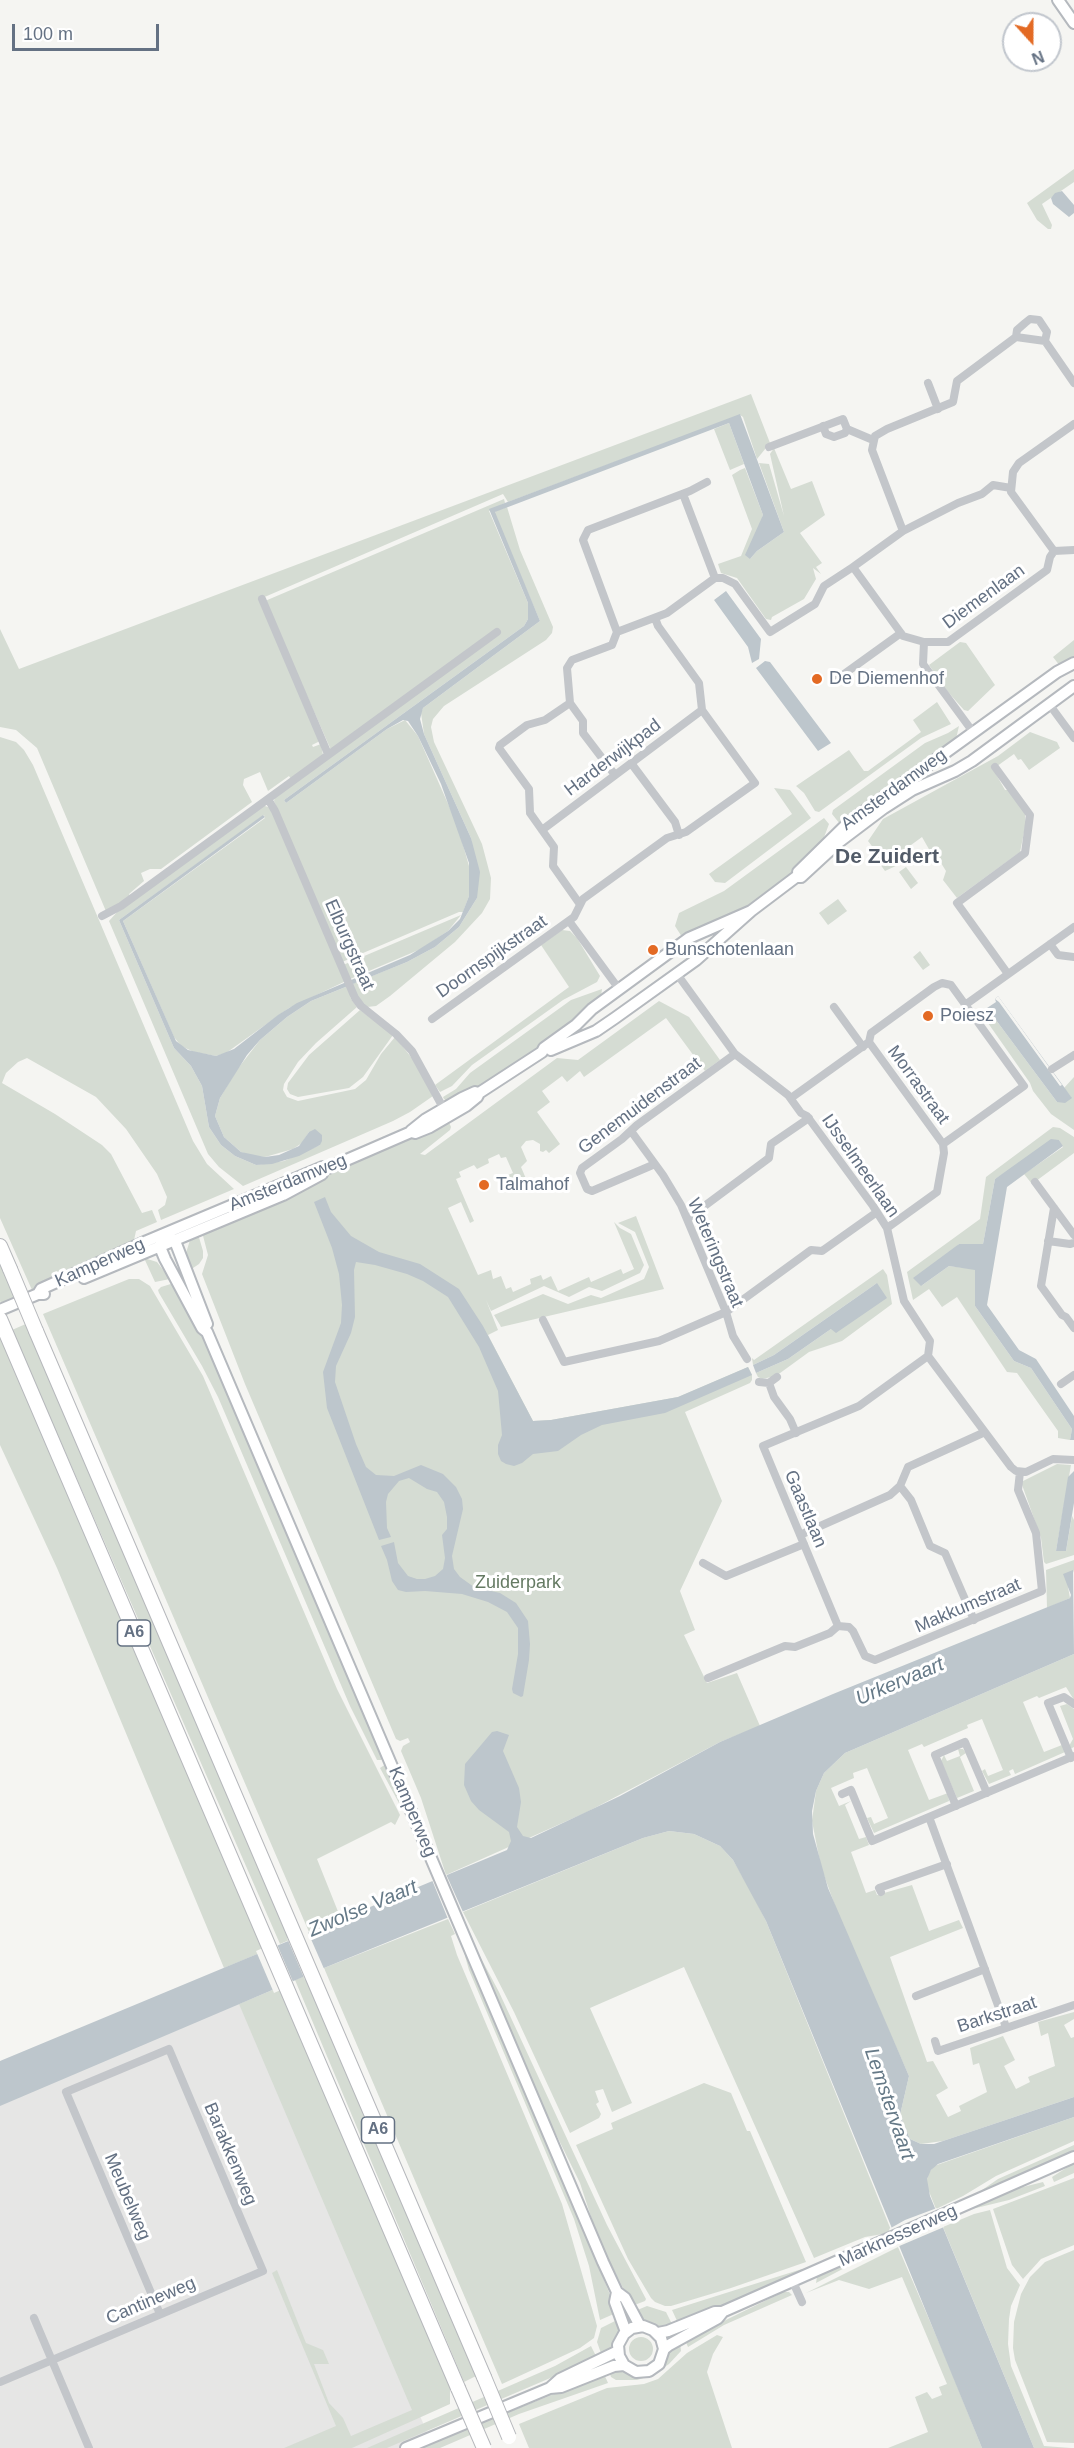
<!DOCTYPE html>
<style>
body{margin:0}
#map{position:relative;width:1074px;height:2448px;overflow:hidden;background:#f5f5f2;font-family:Helvetica,sans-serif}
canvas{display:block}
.north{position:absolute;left:1002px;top:12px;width:60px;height:60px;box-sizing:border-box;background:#fff;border:2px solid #c1c6cd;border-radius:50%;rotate:159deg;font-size:16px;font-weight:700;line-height:24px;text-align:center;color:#647183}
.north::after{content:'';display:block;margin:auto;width:21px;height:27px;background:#e36a24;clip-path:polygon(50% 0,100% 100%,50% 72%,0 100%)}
.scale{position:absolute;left:12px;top:24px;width:147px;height:27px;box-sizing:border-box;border:3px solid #647183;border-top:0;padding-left:8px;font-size:18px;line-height:21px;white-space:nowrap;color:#647183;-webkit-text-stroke:4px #fff;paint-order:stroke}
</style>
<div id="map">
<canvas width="1074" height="2448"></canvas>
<div class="north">N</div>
<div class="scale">100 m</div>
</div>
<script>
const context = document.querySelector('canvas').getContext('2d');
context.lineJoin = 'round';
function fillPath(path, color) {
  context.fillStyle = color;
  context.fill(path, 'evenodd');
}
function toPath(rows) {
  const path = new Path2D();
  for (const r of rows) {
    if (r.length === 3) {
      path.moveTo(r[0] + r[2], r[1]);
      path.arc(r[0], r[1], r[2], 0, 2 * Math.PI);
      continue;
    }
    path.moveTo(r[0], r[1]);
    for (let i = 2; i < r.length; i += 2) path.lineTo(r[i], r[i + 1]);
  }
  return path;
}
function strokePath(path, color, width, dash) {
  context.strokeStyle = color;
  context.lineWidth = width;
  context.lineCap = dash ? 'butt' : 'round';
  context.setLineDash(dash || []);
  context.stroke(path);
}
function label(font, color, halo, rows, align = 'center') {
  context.font = font + ' Helvetica,sans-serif';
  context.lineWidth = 6;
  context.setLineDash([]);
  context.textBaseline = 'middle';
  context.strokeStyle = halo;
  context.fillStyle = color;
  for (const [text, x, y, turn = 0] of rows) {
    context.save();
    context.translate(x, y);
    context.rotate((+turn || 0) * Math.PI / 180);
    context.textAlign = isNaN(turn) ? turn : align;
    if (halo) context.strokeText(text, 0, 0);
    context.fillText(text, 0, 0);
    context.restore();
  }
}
fillPath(toPath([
 [239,2002,434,2448,0,2448,0,2103]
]), '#e6e6e5');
fillPath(toPath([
 [1074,169,1074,182,1042,204,1052,225,1051,229,1048,229,1037,220,1027,203],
 [751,394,770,443,757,459,743,417,740,415,508,502,503,494,260,599,320,741,312,745,313,747,321,744,323,755,291,779,289,776,268,791,260,772,244,779,243,785,252,802,161,869,150,869,141,873,144,881,129,894,131,900,108,916,37,748,16,730,0,727,0,629,19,669],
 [729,423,744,464,730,470,714,429],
 [774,448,791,489,812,481,825,515,800,533,822,563,816,567,821,574,813,568,816,579,804,599,772,617,771,620,766,619,737,578,721,573,718,564,741,556,752,529,732,475,740,470,745,468,763,515,750,559,757,551,784,532,759,463,769,464,784,516,770,454],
 [504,499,505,503,489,511,528,603,528,619,524,626,284,800,286,803,387,729,405,720,418,736,457,824,471,873,469,896,463,912,459,912,342,962,274,801,275,797,331,750,265,601],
 [507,507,520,550,553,627,552,633,546,640,444,706,433,719,431,727,434,742,482,844,491,878,490,899,482,913,455,942,390,996,376,1006,367,1007,357,996,352,984,407,962,435,947,459,927,477,898,471,838,424,734,421,713,423,708,540,621,494,514,496,511],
 [1074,640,1074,658,1060,666,1053,657],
 [960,642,966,643,995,685,968,711,964,710,948,692,929,665],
 [937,702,951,724,921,738,819,812,815,811,804,793,796,786,849,750,864,771,868,771,921,732,913,720],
 [959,726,956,739,840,824,832,814,833,810,925,743,948,733],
 [1030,732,1057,742,1060,748,1029,770,1021,759,1018,760,1014,754,993,769,1005,790,1010,790,1025,814,1026,823,1020,852,957,898,943,880,946,871,941,863,938,865,922,837,896,856,900,864,885,871,875,857,878,854,868,841,883,819,998,756],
 [0,737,16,742,24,750,33,765,193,1141,207,1164,234,1189,161,1220,158,1210,165,1205,167,1197,157,1174,126,1129,96,1097,27,1058,18,1062,6,1073,2,1083,55,1114,102,1145,111,1154,142,1213,152,1210,157,1222,136,1231,133,1245,32,1290,0,1218],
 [774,788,790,790,811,818,725,883,715,882,709,874,792,814],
 [262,805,271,808,346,981,289,1008,226,1053,216,1056,194,1052,181,1046,174,1037,123,921,265,818,264,815,119,920,174,1048,191,1066,202,1086,209,1127,221,1145,235,1156,256,1165,284,1161,320,1145,309,1132,302,1143,293,1149,265,1157,252,1156,241,1152,224,1137,215,1116,220,1098,236,1071,260,1040,287,1017,311,1001,348,986,351,999,357,1007,316,1043,298,1062,284,1084,283,1090,287,1097,298,1101,355,1089,366,1080,381,1054,395,1037,415,1062,433,1096,410,1112,393,1121,243,1186,219,1167,208,1154,109,921,118,911],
 [824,818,829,824,823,840,793,872,738,913,682,937,675,926,679,913,724,891],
 [906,867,918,883,911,889,899,872],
 [838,899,847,911,828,925,819,913],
 [461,915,448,931,421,949,350,979,343,965],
 [562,930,570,931,577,938,600,976,597,982,563,1000,472,1065,452,1086,440,1092,435,1085,569,987,541,945],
 [920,951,930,965,923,970,913,957],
 [602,989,601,997,564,1031,475,1089,448,1102,444,1099,443,1097,456,1089,470,1073,571,1000],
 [659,1001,689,1017,720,1060,705,1071,666,1018,584,1077,580,1071,567,1082,562,1076,542,1091,550,1102,537,1112,560,1144,549,1153,546,1150,543,1152,540,1151,540,1144,533,1140,526,1141,521,1147,527,1161,521,1167,527,1181,513,1187,508,1175,513,1173,506,1157,501,1158,499,1154,488,1159,489,1163,477,1169,474,1165,459,1172,461,1177,456,1179,474,1221,470,1223,461,1202,448,1208,478,1275,491,1270,493,1279,501,1276,506,1289,511,1287,513,1292,531,1284,530,1279,541,1275,543,1280,551,1276,558,1291,589,1277,591,1282,621,1269,623,1274,634,1269,614,1222,620,1228,631,1234,644,1265,640,1273,602,1291,589,1287,569,1297,544,1286,491,1311,486,1300,498,1330,488,1335,533,1421,551,1420,678,1397,748,1367,752,1375,752,1380,750,1383,685,1412,722,1501,680,1591,695,1630,684,1635,707,1683,737,1673,760,1726,720,1742,587,1812,446,1875,421,1798,401,1751,403,1746,410,1742,408,1738,400,1741,396,1739,245,1384,202,1274,208,1255,202,1232,297,1191,329,1174,426,1132,448,1120,451,1127,450,1130,420,1154,425,1155,557,1058,578,1060],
 [987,1008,1057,1102,1071,1097,1064,1088,1074,1077,1074,1130,1051,1114,1033,1091,1030,1083,981,1013],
 [360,1010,393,1035,363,1077,349,1088,298,1097,290,1094,287,1089,288,1083,309,1055],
 [1053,1127,1060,1128,1074,1137,1074,1153,1032,1184,1024,1174,1063,1147,1059,1140,995,1179,983,1244,959,1244,921,1286,949,1266,975,1269,975,1306,1014,1361,1031,1368,1039,1380,1072,1429,1070,1440,1058,1438,1058,1431,1017,1373,1007,1372,957,1297,942,1307,929,1289,913,1300,907,1272,980,1219,986,1177],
 [636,1216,664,1289,501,1327,500,1325,494,1315,543,1294,568,1304,591,1295,601,1298,644,1279,649,1267,635,1232,618,1223],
 [198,1234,203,1251,203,1258,199,1264,190,1270,186,1253,190,1240],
 [144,1258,157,1262,170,1279,155,1282],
 [0,1259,16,1297,1,1303,0,1301],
 [883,1269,887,1275,892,1304,842,1341,809,1352,776,1376,762,1379,758,1377,756,1373,788,1359,831,1329,877,1283,774,1355,753,1365,752,1358,754,1360],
 [129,1279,139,1279,150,1286,203,1376,337,1689,400,1815,395,1825,391,1822,317,1859,341,1919,309,1932,43,1314],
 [174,1283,201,1333,383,1758,381,1760,377,1760,350,1706,218,1397,202,1366,159,1293,158,1290,161,1287],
 [28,1323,294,1938,280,1944,12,1330],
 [0,1337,267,1950,224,1968,57,1568,0,1445],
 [1057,1464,1071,1465,1056,1551,1066,1551,1072,1516,1074,1520,1074,1555,1046,1564,1044,1562,1041,1538,1021,1482],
 [1074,1560,1074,1573,1073,1570,1068,1587,1070,1598,1047,1608,1046,1570],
 [1074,1654,1074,1700,1066,1687,1039,1698,1037,1696,1023,1702,1044,1752,1062,1745,1065,1752,1015,1774,1013,1769,1009,1771,1011,1775,989,1784,982,1771,985,1769,988,1776,1003,1770,982,1719,967,1725,968,1728,924,1747,922,1744,908,1750,929,1800,948,1793,949,1801,874,1833,867,1818,871,1817,874,1824,888,1818,867,1768,853,1773,854,1778,831,1788,839,1806,851,1801,845,1805,859,1839,866,1837,869,1845,851,1852,866,1893,875,1890,877,1895,912,1885,929,1931,959,1920,963,1928,890,1957,927,2062,933,2061,948,2088,936,2095,948,2117,961,2111,959,2106,987,2092,979,2063,973,2065,970,2048,1003,2036,1015,2060,1004,2066,1016,2089,1030,2082,1028,2077,1055,2066,1048,2033,1041,2036,1038,2022,1074,2012,1074,2019,1064,2025,1071,2038,1074,2037,1074,2097,943,2141,921,2144,910,2139,900,2115,909,2076,842,1925,821,1867,812,1821,816,1791,824,1773,845,1753],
 [1067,1704,1074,1709,1074,1747,1070,1749,1069,1746,1073,1739,1060,1706],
 [958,1749,963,1749,966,1753,960,1757,974,1791,957,1798,941,1761,944,1755,947,1761,960,1756],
 [386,1764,402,1803,400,1805,380,1768],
 [669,1831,694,1834,720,1846,733,1860,752,1893,766,1921,891,2230,883,2234,865,2237,814,2258,684,1967,590,2008,632,2103,612,2112,603,2089,595,2091,599,2102,596,2104,601,2114,599,2118,570,2133,514,2012,463,1912,643,1838],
 [448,1919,455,1934,451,1936,457,1955,562,2204,597,2326,594,2338,580,2348,502,2384,324,1968],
 [461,1942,609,2292,616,2313,600,2320,589,2266,574,2219,469,1970],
 [475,1947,499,1992,607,2225,646,2299,645,2301,632,2306,608,2258,594,2226,580,2183,551,2124],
 [309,1974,420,2247,476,2376,464,2382,295,1980],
 [282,1986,450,2384,450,2404,352,2448,284,2448,336,2426,272,2273,277,2270,306,2343,323,2350,329,2364,314,2364,329,2403,343,2418,351,2436,412,2410,239,2004],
 [704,2083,731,2093,747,2131,750,2131,806,2262,731,2288,671,2306,665,2306,655,2302,651,2298,628,2259,576,2145,613,2129,611,2123],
 [1074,2117,1074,2141,996,2176,963,2196,936,2209,926,2184,928,2174,934,2166],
 [1074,2145,1074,2152,972,2197,998,2179],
 [1074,2163,1074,2173,1054,2182,1052,2177],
 [1074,2178,1074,2245,1041,2259,1023,2279,1012,2265,993,2209],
 [1043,2182,1045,2186,1009,2200,972,2209,1019,2188],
 [990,2210,1007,2268,1020,2285,1011,2306,1009,2319,1008,2344,1011,2366,1044,2446,1071,2448,1034,2448,943,2227,974,2214],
 [898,2247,947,2361,982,2448,888,2448,928,2432,915,2397,927,2392,932,2399,942,2395,939,2387,947,2384,902,2277,869,2289,839,2280,806,2293],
 [1074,2250,1074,2443,1047,2442,1015,2360,1013,2348,1014,2322,1021,2294,1030,2277,1045,2262],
 [853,2261,854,2263,816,2283,817,2277],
 [802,2269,804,2272,678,2323,672,2310],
 [783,2292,789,2292,792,2295,724,2325,688,2347,685,2340],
 [647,2306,666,2312,673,2326,660,2328,641,2320,635,2311],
 [619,2319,620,2331,614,2346,602,2356,597,2342,601,2328],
 [717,2335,723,2337,713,2354,707,2372,732,2448,529,2448,519,2424,607,2388,644,2384,658,2379,687,2353],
 [641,2349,12],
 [680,2342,681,2351,669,2364,653,2375,637,2380,616,2380,611,2377,609,2371,622,2370,633,2374,667,2355,671,2349],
 [591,2346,597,2358,387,2448,367,2448,555,2366],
 [604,2374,608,2383,519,2414,440,2448,419,2448]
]), '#d5dcd3');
fillPath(toPath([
 [1062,191,1074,205,1074,213,1069,217,1053,204,1051,198,1055,193],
 [740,414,784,532,757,551,750,559,745,555,763,515,729,423,495,512,540,621,423,708,420,719,424,734,471,838,480,872,477,898,459,927,435,947,407,962,311,1001,287,1017,260,1040,247,1055,220,1098,215,1116,224,1137,241,1152,265,1157,279,1155,299,1146,309,1132,315,1129,322,1135,322,1141,320,1145,299,1156,272,1164,256,1165,235,1156,221,1145,209,1127,202,1086,191,1066,174,1048,119,920,263,815,265,817,123,921,176,1041,188,1050,216,1056,234,1049,278,1015,297,1003,410,955,448,931,460,919,469,896,469,863,441,784,418,736,408,721,403,720,387,729,286,803,284,800,524,626,528,619,528,603,489,509],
 [726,591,761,639,759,659,752,663,748,647,714,600],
 [765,661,770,662,831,743,818,751,756,668],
 [998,996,1072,1098,1065,1103,1057,1102,987,1008,996,1002,995,999],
 [1051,1139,1059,1140,1063,1146,1007,1187,987,1305,1019,1350,1036,1359,1074,1416,1074,1440,1070,1440,1072,1429,1039,1380,1031,1368,1014,1361,975,1306,975,1270,949,1266,921,1286,913,1278,959,1244,983,1244,995,1179],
 [325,1197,331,1212,351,1236,379,1252,420,1264,459,1289,483,1326,533,1421,551,1420,678,1397,748,1367,752,1375,665,1413,602,1425,581,1435,558,1451,533,1454,522,1463,514,1466,506,1464,501,1461,498,1454,498,1445,502,1435,498,1391,479,1347,448,1297,423,1281,407,1274,375,1265,356,1262,354,1270,355,1317,351,1333,336,1366,335,1382,356,1444,366,1467,376,1475,394,1476,421,1465,443,1474,456,1487,462,1499,463,1509,452,1556,454,1569,460,1577,474,1587,500,1593,516,1603,528,1621,530,1644,529,1660,523,1696,521,1697,513,1693,512,1689,518,1654,518,1628,507,1612,488,1602,462,1594,425,1591,406,1592,398,1590,392,1581,387,1560,381,1546,394,1542,398,1563,408,1576,417,1579,425,1579,435,1576,443,1569,445,1558,442,1535,447,1529,447,1517,444,1502,437,1492,427,1489,409,1478,399,1481,388,1494,386,1502,387,1528,391,1537,379,1540,327,1408,323,1372,341,1323,342,1305,339,1274,332,1248,314,1202],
 [877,1283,887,1298,836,1333,831,1329,788,1359,756,1373,753,1365,774,1355],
 [1074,1471,1074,1503,1066,1551,1056,1551,1068,1477],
 [1073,1570,1074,1654,845,1753,824,1773,816,1791,812,1811,813,1834,828,1888,909,2076,900,2115,910,2139,921,2144,934,2144,1074,2097,1074,2117,938,2164,931,2170,927,2179,930,2196,1034,2448,982,2448,766,1921,733,1860,720,1846,694,1834,669,1831,643,1838,324,1968,0,2106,0,2061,507,1850,511,1841,509,1832,479,1810,471,1801,464,1785,465,1764,492,1732,497,1731,509,1735,503,1751,519,1788,521,1802,517,1827,523,1836,531,1838,620,1796,720,1742,833,1694,1070,1598,1071,1595,1063,1574]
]), '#bdc6cc');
fillPath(toPath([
 [998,996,1062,1085,1060,1086,999,1002,995,999],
 [446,1874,463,1912,448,1919,432,1880],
 [307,1930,325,1971,305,1980,287,1938],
 [276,1942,294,1984,274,1993,256,1951],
 [937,2208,944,2227,897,2247,889,2229,905,2220]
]), '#f5f5f2');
const secondary = toPath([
 [1058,0,1074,23],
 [798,872,848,823,1057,672,1074,663],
 [551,1050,596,1031,615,1018,696,960,751,911,796,877,801,877,839,842,884,808,912,790,955,771,972,761,1074,686],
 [411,1131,426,1119,462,1098,475,1092,479,1093],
 [164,1234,160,1247,165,1259,202,1328,207,1332,603,2262,617,2292,625,2298,640,2326],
 [170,1237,175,1241,207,1324],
 [84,1278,283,1195,322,1174],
 [38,1294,41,1289,147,1241,323,1167,328,1168,411,1132,415,1133,430,1127,466,1106,477,1097,479,1093,542,1052,544,1048,576,1025,592,1009,689,938,751,911],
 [0,1310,38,1294,44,1294],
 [617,2292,615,2302,626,2332],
 [658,2333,668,2331,715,2312,722,2312,1074,2157],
 [624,2365,619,2356,618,2345,624,2334,632,2328,643,2326,653,2330,661,2338,664,2349],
 [550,2388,560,2379,618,2351],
 [406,2448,550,2388,561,2387,614,2366,624,2365,636,2372,649,2371,659,2364,664,2349,669,2345,718,2318,722,2313]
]);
const highway = toPath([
 [0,1246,10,1269],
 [0,1319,458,2388],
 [36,1331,484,2377]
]);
strokePath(secondary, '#b5b9be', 14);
strokePath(highway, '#b6b8bc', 16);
strokePath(toPath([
 [1016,337,1017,330,1025,323,1030,319,1039,320,1047,332,1045,341],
 [928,383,938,409],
 [1074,383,1045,341,1016,337,957,381,953,402,887,429,875,436,872,450,903,531,853,567,903,636,924,642,948,642,1047,570,1050,557,1054,551,1011,492,1013,472,1019,463,1074,424],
 [823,426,826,434,834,437,845,433,847,429],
 [769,447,843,419,847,429,873,440],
 [683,494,715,578],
 [903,531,958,503,982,494,993,485,1011,488],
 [1054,551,1074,550],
 [715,578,723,578,735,584,770,632,815,604,824,586,853,567],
 [262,599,328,754],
 [617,632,583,540,588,530,690,491,707,482],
 [924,642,923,664,973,732],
 [833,682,901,633],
 [570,703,545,720,527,725,500,745,499,748,529,789,530,813,554,847,553,866,579,903],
 [570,703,567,668,572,660,612,645,617,632,667,613,715,578],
 [570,703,583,721,583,733,615,775],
 [1049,704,1074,738],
 [631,763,675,822,679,835],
 [995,767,1030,815,1025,853,957,903,1008,974],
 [268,799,275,811,355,998,361,1006,396,1034,412,1051,446,1113],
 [542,830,702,710],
 [102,916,121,906,497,632],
 [569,921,619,989],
 [1050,944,1058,955,1074,957],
 [677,974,735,1054,788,1095,801,1113,807,1116,873,1206,887,1228,904,1301,930,1341,928,1356,1011,1467,1016,1471,1026,1472,1053,1459,1074,1460],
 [965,1005,1074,927],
 [834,1007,863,1047],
 [432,1019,574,917,583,899,667,838,686,832,755,783,702,710,699,683,658,626,655,618],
 [869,1042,943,1144],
 [1052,1069,1074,1055],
 [791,1098,869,1042,871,1033,934,987,942,983,951,985,1024,1086,943,1144,944,1153,937,1192,887,1228],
 [631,1131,663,1175,681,1205,726,1312,733,1336,747,1359],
 [655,1164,592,1191,587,1189,580,1173,582,1168,622,1139,637,1125,735,1054],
 [1035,1182,1074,1235],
 [1054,1208,1041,1286,1062,1315,1066,1317,1074,1328],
 [687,1219,769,1158,771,1144,809,1118],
 [1048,1241,1070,1244,1074,1243],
 [543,1320,564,1362,659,1341,726,1312,811,1250,822,1251,877,1212],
 [759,1382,769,1383,777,1377],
 [769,1383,774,1397,790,1419,796,1433],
 [1061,1384,1074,1375],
 [900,1486,911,1500,930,1546,945,1553,974,1620],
 [800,1535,890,1495,900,1486,908,1467,985,1432],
 [703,1563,726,1576,804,1544],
 [838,1626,763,1446,859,1406,928,1356],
 [838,1626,849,1627,853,1631,865,1656,875,1660,1042,1591,1036,1533,1018,1490,1020,1472],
 [708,1678,785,1646,795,1647,830,1633,838,1626],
 [1071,1758,1048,1703,1064,1697,1074,1704],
 [842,1794,851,1790,872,1841,1074,1756],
 [956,1806,935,1755,965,1742,987,1793],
 [929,1817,1006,2027],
 [881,1892,879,1888,947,1864],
 [916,1996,985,1969],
 [935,2041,938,2051,1074,2005],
 [793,2282,802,2302],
 [34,2318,89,2448],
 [0,2382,263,2271,169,2049,66,2092,160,2314]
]), '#c3c6ca', 8);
strokePath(secondary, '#fff', 10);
strokePath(highway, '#fff', 14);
const highwayBridge = toPath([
 [10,1269,36,1331],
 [484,2377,509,2437],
 [458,2388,484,2448]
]);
strokePath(highwayBridge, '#b6b8bc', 16, []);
strokePath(highwayBridge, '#fff', 14);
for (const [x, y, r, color] of [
 [817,679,6,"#e36a24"],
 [653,950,6,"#e36a24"],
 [928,1016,6,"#e36a24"],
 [484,1185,6,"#e36a24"]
]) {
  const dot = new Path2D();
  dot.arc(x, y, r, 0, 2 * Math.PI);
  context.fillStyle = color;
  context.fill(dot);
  strokePath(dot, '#fff', 2);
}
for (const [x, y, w] of [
 [134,1633,33],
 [378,2130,33]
]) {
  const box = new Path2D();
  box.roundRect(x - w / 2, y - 13, w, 26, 4.5);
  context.fillStyle = '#fff';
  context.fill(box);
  strokePath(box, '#647183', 1.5);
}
label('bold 16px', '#647183', null, [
 ["A6",134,1633],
 ["A6",378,2130]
]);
label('18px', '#647183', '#fff', [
 ["Diemenlaan",984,597,-36],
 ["Harderwijkpad",613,758,-37],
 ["Amsterdamweg",894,790,-36],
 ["Elburgstraat",349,945,66],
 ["Doornspijkstraat",492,957,-35],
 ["Morrastraat",918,1085,54],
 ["Genemuidenstraat",640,1106,-37],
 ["IJsselmeerlaan",860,1166,55],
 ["Amsterdamweg",288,1183,-22],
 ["Weteringstraat",715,1253,67],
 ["Kamperweg",100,1263,-24],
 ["Gaastlaan",805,1509,67],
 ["Makkumstraat",968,1606,-23],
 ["Kamperweg",412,1812,67],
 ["Barkstraat",997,2015,-18],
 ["Barakkenweg",230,2154,67],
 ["Meubelweg",127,2197,67],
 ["Marknesserweg",898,2236,-24],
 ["Cantineweg",151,2301,-23]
]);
label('18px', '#647183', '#fff', [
 ["De Diemenhof",829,679],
 ["Bunschotenlaan",665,950],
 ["Poiesz",940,1016],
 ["Talmahof",496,1185]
], 'left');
label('18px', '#657a63', '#fff', [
 ["Zuiderpark",518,1583]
]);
label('italic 20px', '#657987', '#fff', [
 ["Urkervaart",900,1682,-23],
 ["Zwolse Vaart",363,1909,-23],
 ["Lemstervaart",889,2104,71]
]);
label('bold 21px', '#525b68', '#fff', [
 ["De Zuidert",887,857]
]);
</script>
